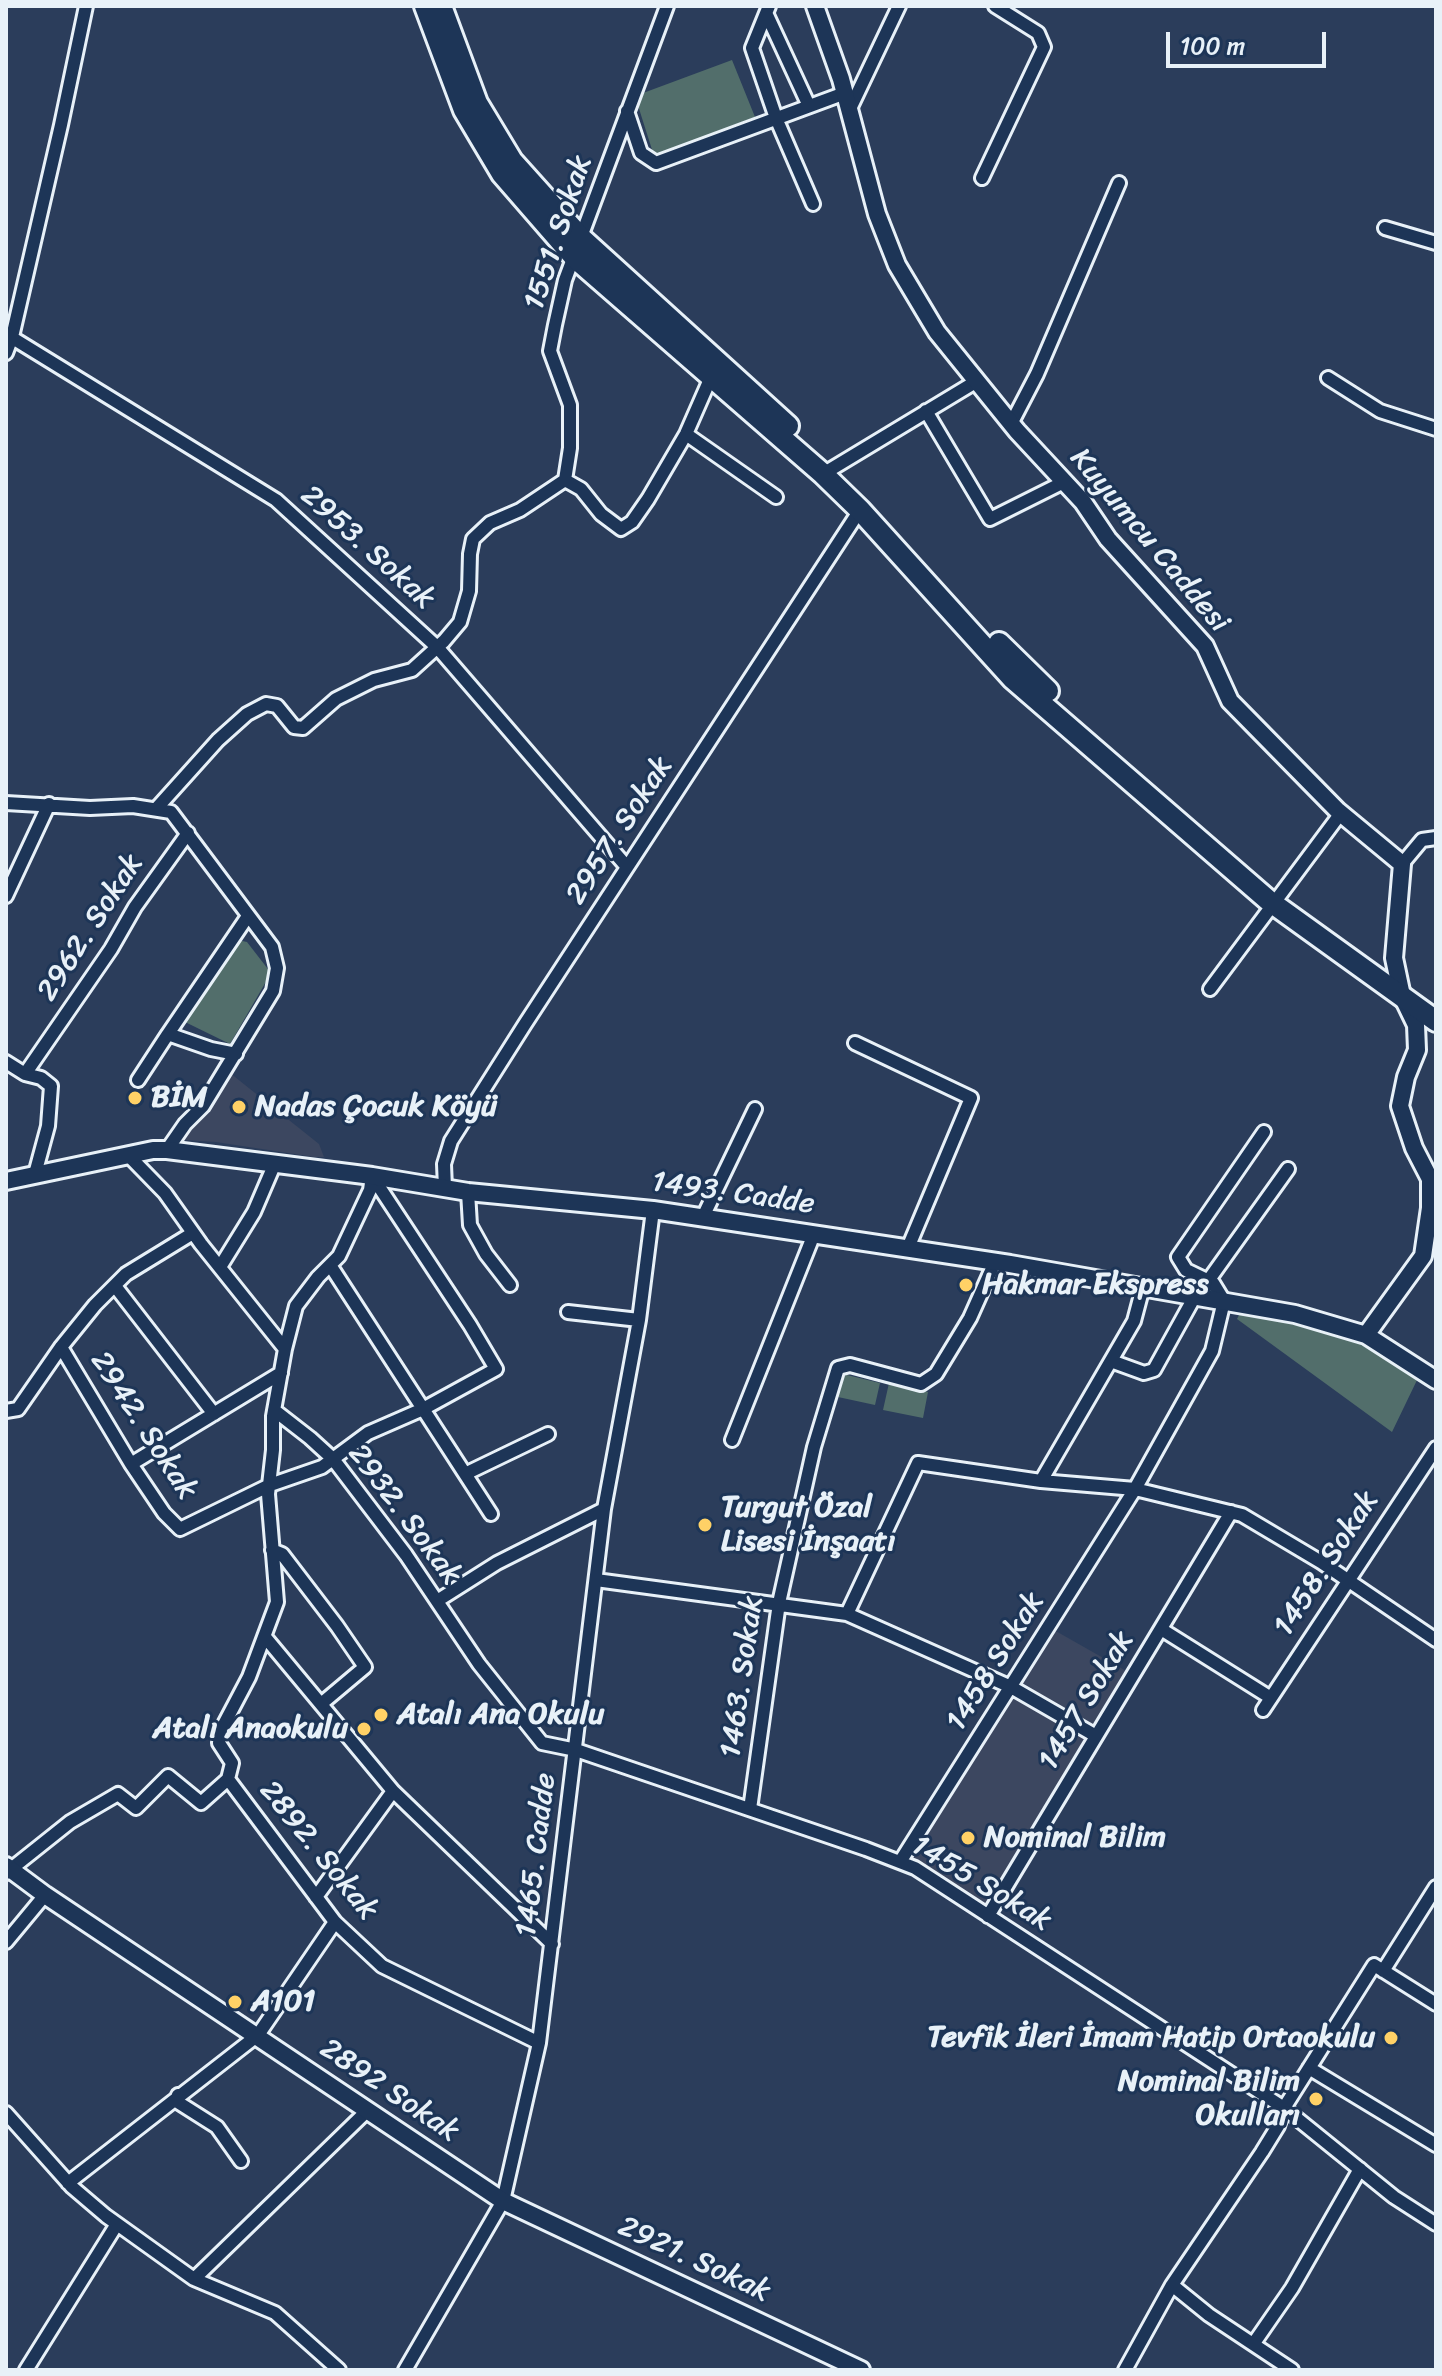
<!DOCTYPE html>
<meta charset="utf-8">
<style>
body{margin:0}
#map{position:relative;width:1442px;height:2376px;overflow:hidden;background:#2b3d5b;font-family:Sriracha,sans-serif}
canvas{display:block}
.frame{position:absolute;inset:0;border:8px solid #e8f1f8;pointer-events:none}
.scale{position:absolute;left:1166px;top:32px;width:160px;height:36px;box-sizing:border-box;border:4px solid #e8f1f8;border-top:0;padding-left:10px;font-size:24px;line-height:28px;white-space:nowrap;color:#e8f1f8;-webkit-text-stroke:6px #1d3557;paint-order:stroke}
</style>
<div id="map">
<canvas width="1442" height="2376"></canvas>
<div class="frame"></div>
<div class="scale">100 m</div>
</div>
<script>
const context = document.querySelector('canvas').getContext('2d');
context.lineJoin = 'round';
function fillPath(path, color) {
  context.fillStyle = color;
  context.fill(path, 'evenodd');
}
function toPath(rows) {
  const path = new Path2D();
  for (const r of rows) {
    path.moveTo(r[0], r[1]);
    for (let i = 2; i < r.length; i += 2) path.lineTo(r[i], r[i + 1]);
  }
  return path;
}
function strokePath(path, color, width, dash) {
  context.strokeStyle = color;
  context.lineWidth = width;
  context.lineCap = dash ? 'butt' : 'round';
  context.setLineDash(dash || []);
  context.stroke(path);
}
function label(font, color, halo, rows, align = 'center') {
  context.font = font + ' Sriracha,sans-serif';
  context.lineWidth = 6;
  context.setLineDash([]);
  context.textBaseline = 'middle';
  context.strokeStyle = halo;
  context.fillStyle = color;
  for (const [text, x, y, turn = 0] of rows) {
    context.save();
    context.translate(x, y);
    context.rotate((+turn || 0) * Math.PI / 180);
    context.textAlign = isNaN(turn) ? turn : align;
    if (halo) context.strokeText(text, 0, 0);
    context.fillText(text, 0, 0);
    context.restore();
  }
}
fillPath(toPath([
 [230,1073,319,1144,324,1157,314,1157,216,1142,184,1140],
 [1054,1630,1128,1672,986,1907,911,1859]
]), '#3c4760');
fillPath(toPath([
 [732,60,755,117,654,156,635,96],
 [238,940,247,942,271,973,230,1044,185,1022],
 [1241,1311,1292,1320,1342,1332,1418,1378,1392,1432,1237,1319],
 [843,1374,880,1383,875,1405,838,1397],
 [889,1383,928,1392,923,1418,883,1410]
]), '#526e6b');
const minor = toPath([
 [667,6,565,280,555,325,550,351,570,405,570,448,565,480,581,489,601,514,621,529,632,522,648,499,686,434,711,377],
 [769,6,752,48,776,118,813,204],
 [767,15,809,106],
 [627,111,641,153,656,163,845,93],
 [849,111,899,6],
 [982,178,1044,47,1038,33,995,6],
 [1385,228,1436,243],
 [6,334,276,500,437,647,627,867],
 [6,353,12,337,61,125,86,6],
 [1328,378,1380,411,1436,429],
 [926,411,990,519,1064,482],
 [1011,424,1037,374,1119,183],
 [686,434,776,497],
 [823,474,977,381],
 [6,803,90,808,133,806,171,812,272,947,277,968,273,991,203,1106,185,1124,167,1150],
 [156,809,218,740,247,714,266,704,277,706,294,727,303,728,336,699,374,680,412,670,444,641,460,622,469,591,470,554,473,539,490,523,520,510,565,480],
 [1402,864,1422,840,1436,838],
 [6,896,49,804],
 [1210,989,1341,813],
 [855,1043,971,1098,908,1248],
 [236,1054,211,1049,168,1034,248,916],
 [6,1062,25,1074],
 [138,1080,168,1034],
 [128,1155,165,1193,201,1244,285,1349],
 [35,1174,48,1126,51,1086,41,1078,25,1074,111,949,135,907,188,833],
 [445,1188,444,1164,451,1141,525,1024,860,510],
 [468,1192,470,1225,486,1254,510,1285],
 [703,1217,755,1109],
 [330,1265,491,1514],
 [220,1267,254,1212,275,1163],
 [1208,1281,1288,1169],
 [115,1286,214,1414],
 [568,1312,639,1320,653,1210],
 [61,1347,131,1464,164,1513,180,1529,270,1485,322,1467,368,1433,423,1409,496,1369,470,1325,372,1176],
 [1111,1361,1144,1373,1154,1370,1195,1296],
 [274,1410,310,1438,333,1459,406,1555,479,1664,542,1743,576,1750,866,1849,915,1868,1284,2108,1394,2197,1436,2224],
 [6,1411,18,1409,61,1347,95,1305,126,1274,193,1233],
 [732,1440,814,1234],
 [131,1464,281,1373],
 [465,1474,548,1434],
 [1041,1481,1134,1321,1143,1287],
 [272,1550,282,1554,337,1626,365,1667,321,1704],
 [596,1580,847,1614,1011,1687,1096,1736],
 [437,1601,497,1563,604,1509],
 [847,1614,918,1463,1041,1481,1135,1489,1242,1515,1321,1562,1436,1640],
 [1161,1629,1271,1698],
 [265,1637,393,1791,552,1944],
 [1263,1710,1436,1448],
 [228,1779,335,1922,382,1966,539,2043],
 [750,1809,779,1603,814,1447,838,1368,850,1365,921,1384,936,1374,970,1318,995,1262],
 [900,1862,1135,1489,1212,1351,1224,1301,1213,1283,1186,1270,1178,1257,1264,1132],
 [6,1873,70,1822,118,1794,136,1808,168,1776,201,1803,228,1779,232,1763,219,1743,220,1732,249,1677,277,1602,268,1494,273,1450,273,1416,285,1349,296,1306,318,1277,339,1256,370,1190,372,1176],
 [316,1897,393,1791],
 [988,1916,1231,1512],
 [6,1942,45,1895],
 [1383,1971,1436,1887],
 [1309,2068,1436,2145],
 [178,2095,176,2101,217,2127,241,2161],
 [6,2113,72,2187,106,2216,194,2279,275,2313,339,2370],
 [68,2183,258,2035,335,1922],
 [194,2279,367,2111],
 [1172,2285,1262,2152,1278,2126,1284,2108,1374,1965,1436,2004],
 [1254,2343,1292,2288,1360,2169],
 [26,2370,117,2224],
 [405,2370,503,2201,539,2043,604,1509,639,1320],
 [1125,2370,1172,2285,1209,2315,1292,2370]
]);
const tertiary = toPath([
 [815,6,841,79,877,214,897,265,937,332,1017,431,1083,502,1108,539,1205,646,1230,701,1338,811,1402,864,1394,958,1402,996,1416,1025,1417,1050,1406,1077,1400,1106,1414,1148,1430,1179,1430,1208,1423,1256,1366,1335],
 [6,1181,153,1150,167,1150,372,1176,468,1192,653,1210,1010,1264,1295,1314,1366,1335,1436,1380],
 [6,1866,45,1895,503,2201,861,2370]
]);
const trunk = toPath([
 [425,6,464,110,502,174,575,258,823,474,860,510,1013,679,1268,900,1436,1021],
 [441,6,477,103,512,161,582,239,788,426],
 [999,643,1048,691]
]);
strokePath(minor, '#e8f1f8', 18);
strokePath(tertiary, '#e8f1f8', 22);
strokePath(trunk, '#e8f1f8', 26);
strokePath(minor, '#1d3557', 12);
strokePath(tertiary, '#1d3557', 16);
strokePath(trunk, '#1d3557', 20);
for (const [x, y, r, color] of [
 [135,1098,8,"#ffd166"],
 [239,1107,8,"#ffd166"],
 [966,1285,8,"#ffd166"],
 [705,1525,8,"#ffd166"],
 [381,1715,8,"#ffd166"],
 [364,1729,8,"#ffd166"],
 [968,1838,8,"#ffd166"],
 [235,2002,8,"#ffd166"],
 [1391,2038,8,"#ffd166"],
 [1316,2099,8,"#ffd166"]
]) {
  const dot = new Path2D();
  dot.arc(x, y, r, 0, 2 * Math.PI);
  context.fillStyle = color;
  context.fill(dot);
  strokePath(dot, '#1d3557', 3);
}
label('30px', '#e8f1f8', '#1d3557', [
 ["1551. Sokak",559,233,-72],
 ["Kuyumcu Caddesi",1149,541,50],
 ["2953. Sokak",367,548,42],
 ["2957. Sokak",620,831,-57],
 ["2962. Sokak",91,928,-57],
 ["1493. Cadde",733,1194,8],
 ["2942. Sokak",143,1426,57],
 ["2932. Sokak",404,1515,53],
 ["1458. Sokak",1327,1564,-57],
 ["1458 Sokak",996,1662,-58],
 ["1463. Sokak",743,1677,-82],
 ["1457 Sokak",1087,1701,-59],
 ["2892. Sokak",318,1851,51],
 ["1465. Cadde",537,1855,-83],
 ["1455 Sokak",981,1884,31],
 ["2892 Sokak",389,2091,34],
 ["2921. Sokak",694,2260,25]
]);
label('bold 30px', '#e8f1f8', '#1d3557', [
 ["BİM",151,1098],
 ["Nadas Çocuk Köyü",255,1107],
 ["Hakmar Ekspress",982,1285],
 ["Turgut Özal",721,1508],
 ["Lisesi İnşaatı",721,1542],
 ["Atalı Ana Okulu",397,1715],
 ["Atalı Anaokulu",348,1729,"right"],
 ["Nominal Bilim",984,1838],
 ["A101",251,2002],
 ["Tevfik İleri İmam Hatip Ortaokulu",1375,2038,"right"],
 ["Nominal Bilim",1300,2082,"right"],
 ["Okulları",1300,2116,"right"]
], 'left');
</script>
